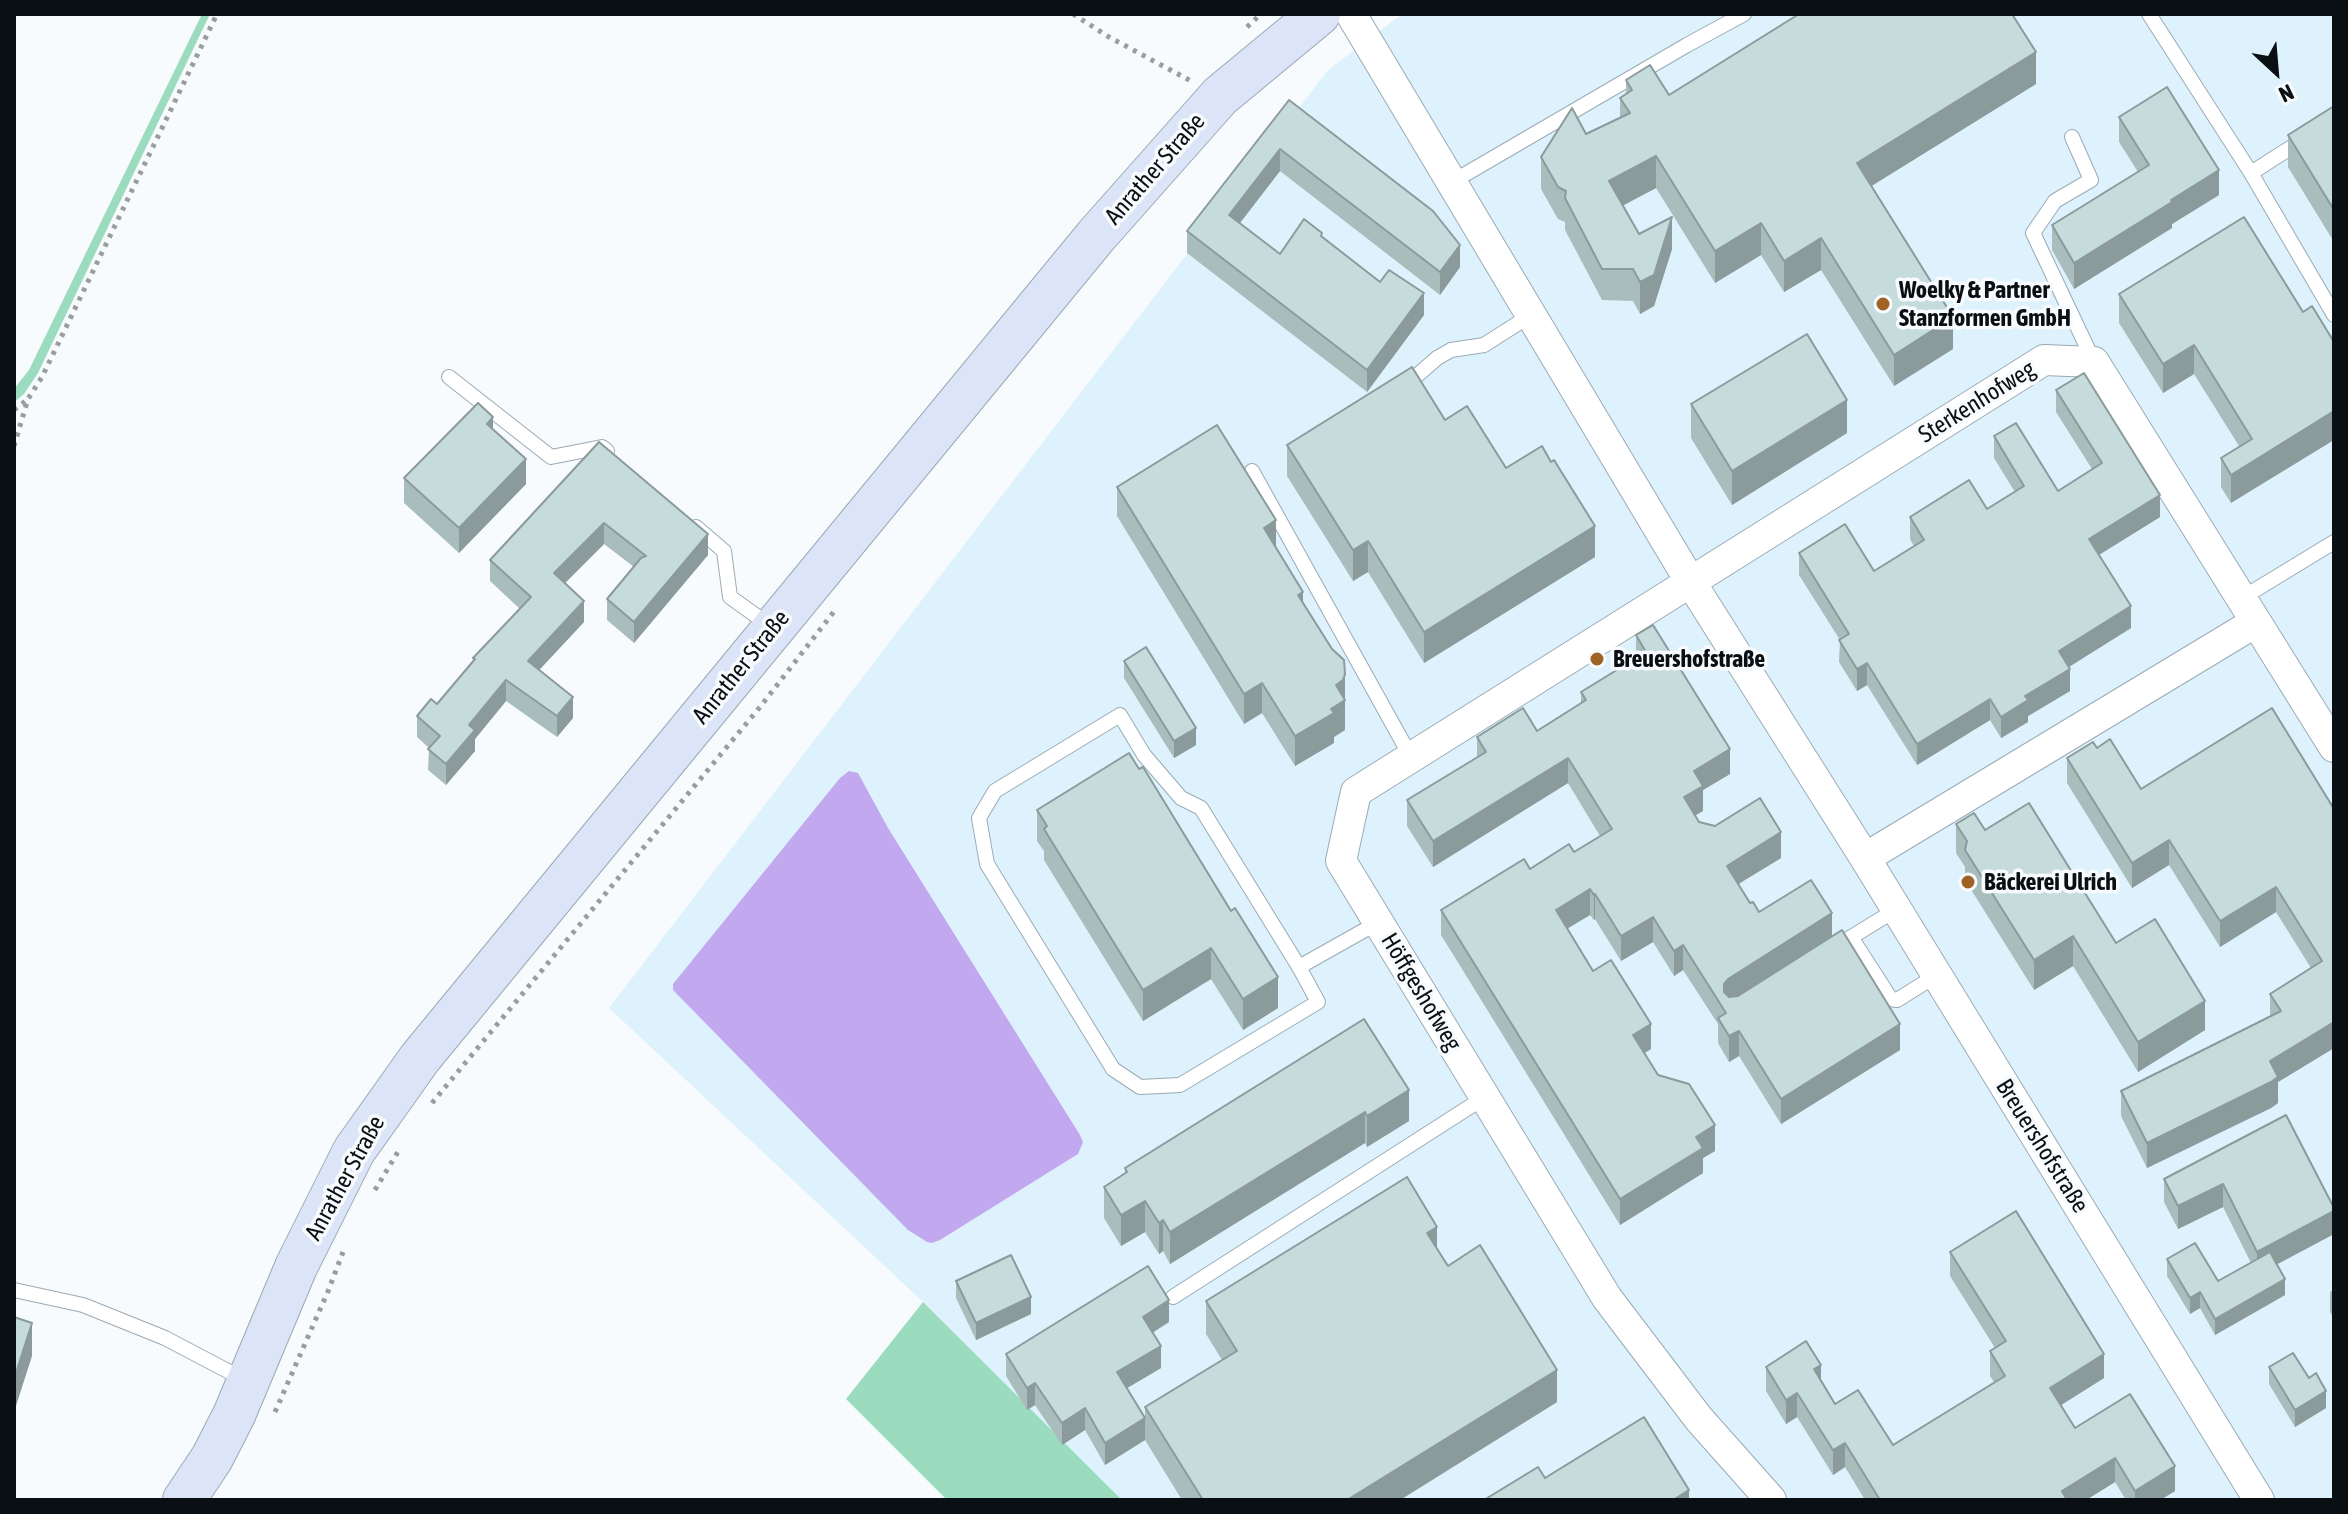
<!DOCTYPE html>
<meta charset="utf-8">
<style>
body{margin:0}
#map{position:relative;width:2348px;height:1514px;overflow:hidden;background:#f8fbfd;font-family:"Asap Condensed",sans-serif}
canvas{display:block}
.frame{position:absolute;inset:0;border:16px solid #090f12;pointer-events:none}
.north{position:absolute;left:2236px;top:32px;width:80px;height:80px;-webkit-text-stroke:6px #f8fbfd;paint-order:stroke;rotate:154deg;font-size:22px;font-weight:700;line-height:32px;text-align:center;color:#090f12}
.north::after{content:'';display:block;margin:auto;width:28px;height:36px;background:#090f12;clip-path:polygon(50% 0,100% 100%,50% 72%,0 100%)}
</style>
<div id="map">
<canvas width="2348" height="1514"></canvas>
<div class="frame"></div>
<div class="north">N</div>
</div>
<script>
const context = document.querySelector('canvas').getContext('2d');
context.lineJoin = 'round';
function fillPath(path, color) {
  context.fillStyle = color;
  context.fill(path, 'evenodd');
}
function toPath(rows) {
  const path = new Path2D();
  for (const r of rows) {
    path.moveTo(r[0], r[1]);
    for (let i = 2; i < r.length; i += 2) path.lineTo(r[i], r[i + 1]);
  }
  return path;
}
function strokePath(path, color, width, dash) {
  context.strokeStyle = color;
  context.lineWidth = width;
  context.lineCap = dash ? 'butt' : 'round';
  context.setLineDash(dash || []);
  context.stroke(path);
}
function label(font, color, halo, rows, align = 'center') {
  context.font = font + ' "Asap Condensed",sans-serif';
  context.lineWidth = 7;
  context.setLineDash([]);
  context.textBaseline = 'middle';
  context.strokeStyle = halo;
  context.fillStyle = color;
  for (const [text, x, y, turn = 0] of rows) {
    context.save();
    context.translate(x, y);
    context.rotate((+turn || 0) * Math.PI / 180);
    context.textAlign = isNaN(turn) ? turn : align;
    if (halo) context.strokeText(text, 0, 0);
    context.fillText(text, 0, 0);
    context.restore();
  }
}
fillPath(toPath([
 [1402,14,2334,14,2334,1500,1122,1500,923,1302,609,1008,1328,70]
]), '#def2fe');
fillPath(toPath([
 [202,14,210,14,38,373,24,394,14,402,14,389,29,370],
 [923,1302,1122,1500,947,1500,846,1399]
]), '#9bdbbe');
fillPath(toPath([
 [849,771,858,773,888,828,1080,1135,1083,1142,1078,1154,940,1240,932,1243,927,1242,908,1230,673,990,673,984,840,778]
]), '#c2a8ee');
const service = toPath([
 [2149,14,2251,173,2334,120],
 [2072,137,2091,180,2055,201,2033,233,2094,362],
 [2251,173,2334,315],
 [1452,182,1687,45,1744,14],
 [449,377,551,457,602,447,607,451],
 [1404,387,1437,358,1451,350,1484,345,1531,315],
 [1252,471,1411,757],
 [696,527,724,551,730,597,772,627],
 [2242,598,2334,542],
 [1851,937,1891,999,1897,1000,1937,975],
 [1832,949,1897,909],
 [1299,967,1201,808,1181,798,1144,755,1120,715,995,791,979,818,987,864,1113,1069,1140,1087,1180,1085,1318,1002,1299,967,1379,922],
 [14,1290,83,1305,165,1338,243,1379],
 [1173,1297,1485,1097]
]);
const minor = toPath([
 [1351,14,1690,581,1865,858,2259,1500],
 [1865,858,2256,622],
 [1771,1500,1699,1419,1607,1298,1341,861,1356,792,2044,360,2094,362,2334,747]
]);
const secondary = toPath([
 [184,1500,212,1458,234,1415,296,1267,354,1151,420,1058,1096,236,1220,96,1319,14]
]);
strokePath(service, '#9aaab4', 16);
strokePath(minor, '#9aaab4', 32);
strokePath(secondary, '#9aaab4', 44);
strokePath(toPath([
 [1073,14,1109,37,1191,81],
 [1247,27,1261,14],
 [14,410,28,399],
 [14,446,28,399,42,377,217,14],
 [432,1103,760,707,836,609],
 [375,1190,399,1150],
 [275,1412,329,1289,343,1252]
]), '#999d9f', 5, [4, 6]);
strokePath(service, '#fff', 14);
strokePath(minor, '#fff', 30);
strokePath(secondary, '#dce4f7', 42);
fillPath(toPath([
 [1626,80,1669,95,2036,84,1871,186,1953,349,1894,386,1821,270,1784,292,1761,255,1715,283,1656,188,1623,205,1639,234,1672,249,1654,306,1640,314,1633,301,1602,300,1565,230,1565,222,1558,219,1541,189,1541,157,1620,118,1620,98,1626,94],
 [1289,100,1460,267,1440,295,1280,171,1240,223,1280,254,1322,237,1424,315,1367,392,1187,253,1187,231],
 [2334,106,2334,242,2288,167,2288,135],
 [2119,117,2219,195,2172,224,2172,228,2074,289,2052,250,2052,225,2138,172,2119,142],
 [2119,294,2303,312,2231,503,2221,487,2221,458,2239,446,2194,374,2163,393,2119,323],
 [2056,390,2160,517,2099,555,2131,628,2069,667,2070,691,2028,716,2028,722,2001,738,1990,720,1917,765,1867,685,1857,691,1839,662,1840,640,1799,575,1799,553,1874,571,1914,546,1910,539,1910,517,1987,509,2015,492,1994,458,1994,436,2058,491,2092,469,2056,412],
 [1691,404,1847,433,1732,505,1691,438],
 [1445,420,1506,468,1551,462,1595,557,1424,663,1368,572,1353,581,1287,476,1287,445],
 [599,442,708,555,634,643,607,620,607,599,634,567,604,544,565,583,584,622,539,670,573,718,557,737,506,701,475,739,475,751,446,785,428,770,429,748,417,737,417,716,437,704,473,661,473,658,520,609,490,581,490,560],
 [404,478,526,484,459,553,404,503],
 [1117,487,1276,548,1303,603,1345,674,1345,730,1334,737,1334,743,1295,766,1262,713,1244,724,1117,516],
 [1636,635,1730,774,1703,790,1703,811,1695,815,1699,822,1781,858,1738,884,1750,903,1759,912,1832,937,1900,1050,1781,1124,1739,1056,1729,1062,1718,1043,1718,1024,1683,970,1674,976,1653,942,1621,961,1595,919,1594,920,1590,915,1567,929,1593,971,1651,1049,1644,1053,1658,1075,1715,1151,1703,1158,1703,1173,1620,1225,1441,935,1441,910,1530,869,1574,852,1600,836,1568,783,1433,867,1407,826,1407,800,1477,757,1477,737,1537,731,1581,703,1581,692,1636,658],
 [1124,661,1196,745,1174,758,1124,678],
 [2097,748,2141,789,2334,809,2334,1048,2278,1082,2278,1103,2271,1108,2147,1168,2121,1116,2121,1091,2270,1017,2270,994,2311,968,2276,912,2220,947,2169,865,2132,888,2067,783,2067,758],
 [1129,753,1278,1008,1243,1030,1211,979,1143,1021,1044,860,1044,851,1037,841,1037,810],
 [1956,824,1985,830,2116,943,2205,1030,2138,1072,2073,966,2034,990,1965,880,1965,867,1956,853],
 [1364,1019,1409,1121,1367,1147,1365,1143,1170,1264,1163,1251,1159,1254,1145,1232,1121,1246,1104,1218,1104,1187,1125,1174,1125,1168],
 [2286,1115,2334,1208,2334,1234,2277,1264,2285,1295,2215,1335,2200,1308,2190,1314,2167,1276,2167,1259,2218,1281,2251,1263,2223,1207,2178,1229,2164,1202,2164,1179],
 [1437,1248,1448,1266,1557,1402,1400,1500,1182,1500,1145,1440,1105,1465,1085,1430,1062,1445,1035,1405,1027,1410,1006,1376,1006,1354,1169,1322,1152,1332,1161,1368,1127,1388,1145,1418,1145,1407,1222,1360,1206,1334,1206,1301],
 [1950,1252,2104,1378,2061,1405,2075,1428,2175,1491,2160,1500,2126,1500,2115,1482,2086,1500,1865,1500,1845,1467,1833,1475,1797,1417,1786,1424,1766,1391,1766,1367,1821,1381,1835,1404,1893,1445,1994,1382,1990,1376,1990,1351,1995,1348,1950,1276],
 [956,1281,1031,1314,976,1340,956,1298],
 [2334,1289,2334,1318,2330,1312,2330,1292],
 [2269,1367,2326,1408,2295,1427,2269,1384]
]), '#aabdbd');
fillPath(toPath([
 [2036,52,2036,84,1857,195,1857,163],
 [1280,149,1280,171,1229,237,1229,215],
 [1656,156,1656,188,1609,213,1609,181],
 [2219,170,2219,195,2172,224,2172,228,2074,289,2074,263,2171,200],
 [1672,217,1672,249,1654,306,1640,314,1640,282],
 [1761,223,1761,255,1715,283,1715,251],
 [1821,238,1821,270,1784,292,1784,261],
 [1460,245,1460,267,1440,295,1440,272],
 [1424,293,1424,315,1367,392,1367,370],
 [1953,317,1953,349,1894,386,1894,355],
 [2194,345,2194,374,2163,393,2163,364],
 [1847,400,1847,433,1732,505,1732,471],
 [2334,411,2334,440,2231,503,2231,475],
 [493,417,493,442,487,424],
 [526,459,526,484,459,553,459,528],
 [2160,495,2160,517,2089,561,2089,539],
 [1276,520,1276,550,1264,528],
 [604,523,604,544,554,594,554,573],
 [1595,526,1595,557,1424,663,1424,632],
 [708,534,708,555,634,643,634,622],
 [1368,541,1368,572,1353,581,1353,550],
 [1303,592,1303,622,1298,595],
 [584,601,584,622,528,682,528,661],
 [2131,606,2131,628,2059,673,2059,651],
 [1867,663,1867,685,1857,691,1857,669],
 [2070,669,2070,691,2028,716,2028,722,2001,738,2001,717,2025,696],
 [1345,674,1345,730,1334,737,1334,743,1295,766,1295,736],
 [506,680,506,701,475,739,475,751,446,785,446,764,469,725],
 [1262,683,1262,713,1244,724,1244,694],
 [573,697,573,718,557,737,557,716],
 [1990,699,1990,720,1917,765,1917,744],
 [1196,728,1196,745,1174,758,1174,741],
 [1730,749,1730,774,1703,790,1703,811,1684,822,1684,797,1694,771],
 [1568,758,1568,783,1433,867,1433,841],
 [1781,832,1781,858,1727,891,1727,866],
 [2169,840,2169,865,2132,888,2132,863],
 [2276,887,2276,912,2220,947,2220,921],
 [1590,889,1590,915,1556,935,1556,910],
 [1595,894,1595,919,1594,920,1594,895],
 [1832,913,1832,939,1724,1009,1724,984,1728,979],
 [1653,917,1653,942,1621,961,1621,936],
 [2073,936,2073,966,2034,990,2034,960],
 [1683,945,1683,970,1674,976,1674,951],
 [1211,948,1211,979,1143,1021,1143,990],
 [1278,977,1278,1008,1243,1030,1243,999],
 [2205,1001,2205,1030,2138,1072,2138,1042],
 [2334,1022,2334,1048,2278,1082,2278,1103,2271,1108,2147,1168,2147,1143,2270,1061],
 [1651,1024,1651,1049,1633,1060,1633,1035],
 [1900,1024,1900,1050,1781,1124,1781,1099],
 [1739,1031,1739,1056,1729,1062,1729,1036],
 [1409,1090,1409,1121,1367,1147,1367,1116],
 [1365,1112,1365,1143,1170,1264,1170,1232],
 [1715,1125,1715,1151,1703,1158,1703,1173,1620,1225,1620,1199,1696,1137],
 [2223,1184,2223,1207,2178,1229,2178,1206],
 [1145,1201,1145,1232,1121,1246,1121,1215],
 [2334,1211,2334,1234,2257,1275,2257,1252],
 [1163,1220,1163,1251,1159,1254,1159,1223],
 [1437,1227,1437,1259,1427,1233],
 [2285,1279,2285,1295,2215,1335,2215,1319],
 [2200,1292,2200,1308,2190,1314,2190,1298],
 [1031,1297,1031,1314,976,1340,976,1323],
 [1169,1300,1169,1322,1143,1339,1143,1317],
 [32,1323,32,1356,15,1409,15,1376],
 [1161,1346,1161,1368,1117,1394,1117,1372],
 [2104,1354,2104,1378,2050,1412,2050,1388],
 [1821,1365,1821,1389,1814,1369],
 [1557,1370,1557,1402,1400,1500,1347,1500],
 [1035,1383,1035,1405,1027,1410,1027,1388],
 [2326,1391,2326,1408,2295,1427,2295,1410],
 [1797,1393,1797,1417,1786,1424,1786,1400],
 [1085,1408,1085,1430,1062,1445,1062,1423],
 [1145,1418,1145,1440,1105,1465,1105,1443],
 [1845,1443,1845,1467,1833,1475,1833,1450],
 [2115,1458,2115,1482,2086,1500,2062,1500,2062,1491],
 [2175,1466,2175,1491,2160,1500,2135,1500,2135,1491],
 [1689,1490,1689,1500,1673,1500]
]), '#8b9a9a');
const building = toPath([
 [1799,14,2012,14,2036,52,1857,163,1953,317,1894,355,1821,238,1784,261,1761,223,1715,251,1656,156,1609,181,1639,234,1672,217,1654,275,1640,282,1633,269,1602,269,1565,198,1566,191,1558,187,1541,157,1572,108,1586,134,1630,113,1620,98,1632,90,1626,80,1650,65,1669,95,1799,14],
 [2167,87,2219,170,2171,200,2172,202,2074,263,2052,225,2149,165,2119,117,2167,87],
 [1289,100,1433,211,1460,245,1440,272,1280,149,1229,215,1280,254,1304,219,1322,233,1321,236,1380,282,1389,270,1424,293,1367,370,1187,231,1289,100],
 [2334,106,2334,210,2288,135,2334,106],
 [2244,217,2303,312,2312,306,2334,342,2334,411,2231,475,2221,458,2252,439,2194,345,2163,364,2119,294,2244,217],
 [1807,334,1847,400,1732,471,1691,404,1807,334],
 [1412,367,1445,420,1467,406,1506,468,1542,446,1551,462,1554,460,1595,526,1424,632,1368,541,1353,550,1287,445,1412,367],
 [2084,373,2160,495,2089,539,2131,606,2059,651,2070,669,2025,696,2028,700,2001,717,1990,699,1917,744,1867,663,1857,669,1839,640,1849,634,1799,553,1845,524,1874,571,1924,540,1910,517,1969,480,1987,509,2024,486,1994,436,2016,423,2058,491,2102,463,2056,390,2084,373],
 [478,403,493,417,487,424,526,459,459,528,404,478,478,403],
 [1217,425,1276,520,1264,528,1303,592,1298,595,1332,649,1344,660,1345,674,1343,680,1336,685,1345,700,1331,709,1334,713,1295,736,1262,683,1244,694,1117,487,1217,425],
 [599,442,708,534,634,622,607,599,641,558,646,556,604,523,554,573,584,601,528,661,573,697,557,716,506,680,469,725,475,730,446,764,428,749,440,736,417,716,431,699,437,704,475,659,473,658,531,597,490,560,599,442],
 [1653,625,1730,749,1694,771,1703,786,1684,797,1699,822,1715,826,1760,798,1781,832,1727,866,1750,903,1753,902,1759,912,1811,880,1832,913,1728,979,1724,984,1724,992,1729,997,1738,996,1842,930,1900,1024,1781,1099,1739,1031,1729,1036,1718,1018,1726,1013,1683,945,1674,951,1653,917,1621,936,1595,894,1594,895,1590,889,1556,910,1593,971,1611,960,1651,1024,1633,1035,1658,1075,1689,1084,1715,1125,1696,1137,1703,1148,1620,1199,1441,910,1524,859,1530,869,1569,844,1574,852,1612,829,1568,758,1433,841,1407,800,1486,752,1477,737,1523,708,1537,731,1586,700,1581,692,1646,652,1636,635,1653,625],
 [1146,647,1196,728,1174,741,1124,661,1146,647],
 [2272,708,2334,809,2334,1022,2270,1061,2278,1077,2271,1082,2147,1143,2121,1091,2281,1011,2270,994,2322,961,2276,887,2220,921,2169,840,2132,863,2067,758,2093,742,2097,748,2110,739,2141,789,2272,708],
 [1129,753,1139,769,1143,767,1231,911,1235,908,1278,977,1243,999,1211,948,1143,990,1044,829,1047,826,1037,810,1129,753],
 [2029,803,2116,943,2155,919,2205,1001,2138,1042,2073,936,2034,960,1965,850,1967,841,1956,824,1974,813,1985,830,2029,803],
 [1364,1019,1409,1090,1367,1116,1365,1112,1170,1232,1163,1220,1159,1223,1145,1201,1121,1215,1104,1187,1127,1172,1125,1168,1364,1019],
 [2286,1115,2334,1208,2334,1211,2257,1252,2223,1184,2178,1206,2164,1179,2286,1115],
 [1407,1177,1437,1227,1427,1233,1448,1266,1480,1245,1557,1370,1347,1500,1203,1500,1145,1407,1237,1351,1206,1301,1407,1177],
 [2016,1211,2104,1354,2050,1388,2075,1428,2130,1394,2175,1466,2135,1491,2115,1458,2062,1491,2067,1500,1880,1500,1845,1443,1833,1450,1797,1393,1786,1400,1766,1367,1806,1341,1821,1365,1814,1369,1835,1404,1858,1390,1893,1445,2005,1376,1990,1351,2006,1341,1950,1252,2016,1211],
 [2195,1243,2218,1281,2270,1252,2285,1279,2215,1319,2200,1292,2190,1298,2167,1259,2195,1243],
 [1011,1255,1031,1297,976,1323,956,1281,1011,1255],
 [1148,1266,1169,1300,1143,1317,1161,1346,1117,1372,1145,1418,1105,1443,1085,1408,1062,1423,1035,1383,1027,1388,1006,1354,1148,1266],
 [14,1317,32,1323,15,1376,14,1376,14,1317],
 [2293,1353,2309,1378,2316,1373,2326,1391,2295,1410,2269,1367,2293,1353],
 [1644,1417,1689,1490,1673,1500,1484,1500,1538,1467,1545,1478,1644,1417]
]);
fillPath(building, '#c6dcdc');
strokePath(building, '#8b9a9a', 2);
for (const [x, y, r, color] of [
 [1883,304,8,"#9d6224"],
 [1597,659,8,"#9d6224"],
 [1968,882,8,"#9d6224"]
]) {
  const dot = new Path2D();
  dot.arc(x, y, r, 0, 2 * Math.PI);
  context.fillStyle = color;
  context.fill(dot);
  strokePath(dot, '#f8fbfd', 3);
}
label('24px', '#090f12', '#f8fbfd', [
 ["Anrather Straße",1155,169,-49],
 ["Sterkenhofweg",1977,402,-32],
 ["Anrather Straße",741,667,-51],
 ["Höffgeshofweg",1421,992,59],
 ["Breuershofstraße",2042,1146,58],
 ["Anrather Straße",345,1178,-61]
]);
label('bold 24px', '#090f12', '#f8fbfd', [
 ["Woelky & Partner",1899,290],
 ["Stanzformen GmbH",1899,318],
 ["Breuershofstraße",1613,659],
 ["Bäckerei Ulrich",1984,882]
], 'left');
</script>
